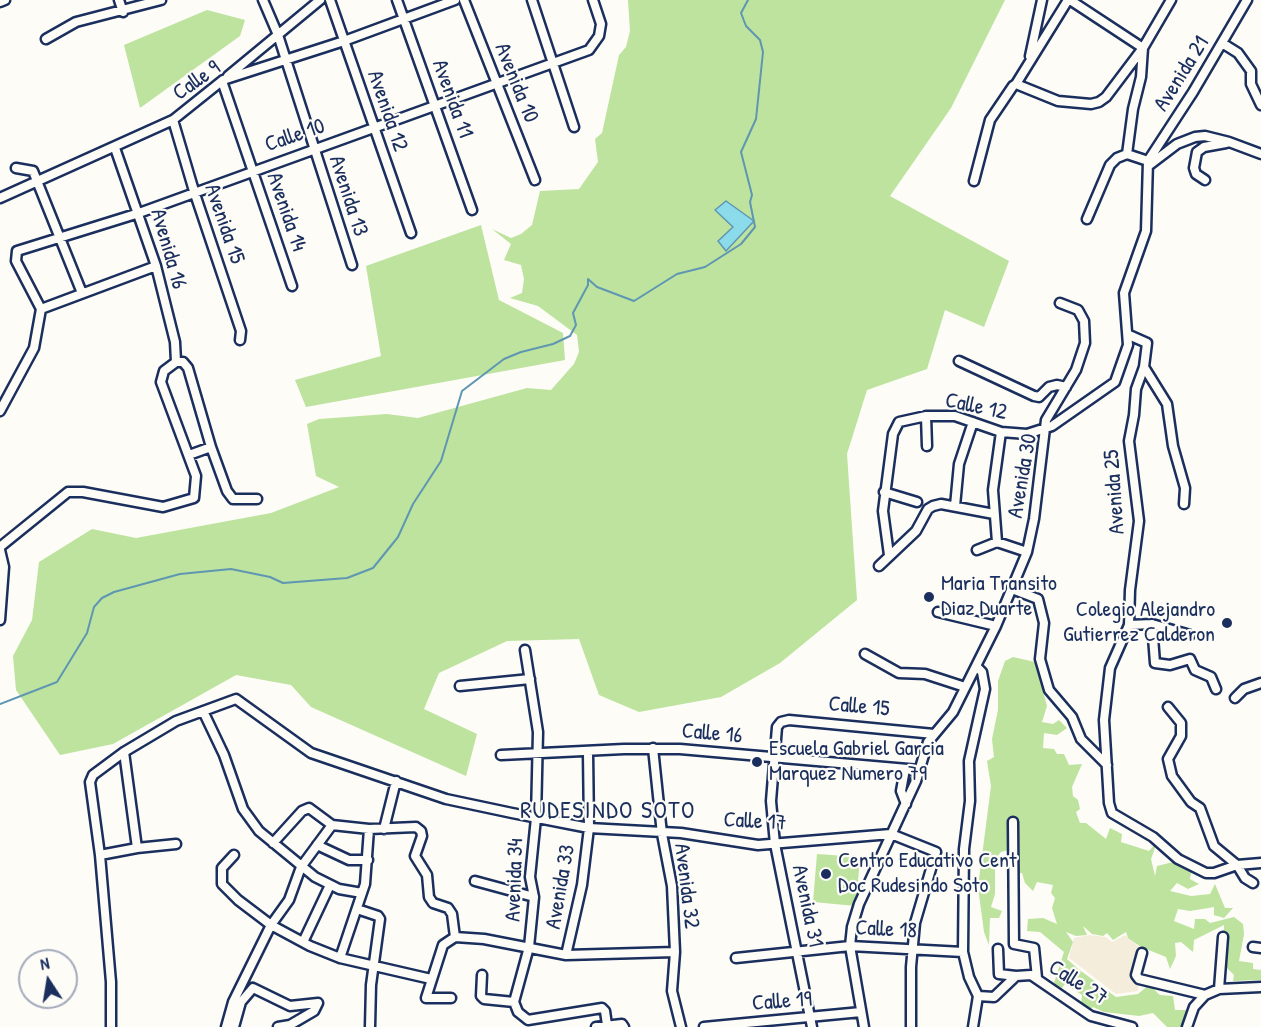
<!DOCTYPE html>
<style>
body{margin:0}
#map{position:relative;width:1261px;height:1027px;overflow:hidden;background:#fdfcf7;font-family:"Patrick Hand",sans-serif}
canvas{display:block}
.north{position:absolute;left:18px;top:949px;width:60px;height:60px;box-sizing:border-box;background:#fdfcf7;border:2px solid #a3aaba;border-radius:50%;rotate:348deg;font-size:16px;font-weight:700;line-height:24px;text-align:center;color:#1b2f5e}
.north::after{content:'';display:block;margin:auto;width:21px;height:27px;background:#1b2f5e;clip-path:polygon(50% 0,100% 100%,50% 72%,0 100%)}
</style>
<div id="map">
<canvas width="1261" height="1027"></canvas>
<div class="north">N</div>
</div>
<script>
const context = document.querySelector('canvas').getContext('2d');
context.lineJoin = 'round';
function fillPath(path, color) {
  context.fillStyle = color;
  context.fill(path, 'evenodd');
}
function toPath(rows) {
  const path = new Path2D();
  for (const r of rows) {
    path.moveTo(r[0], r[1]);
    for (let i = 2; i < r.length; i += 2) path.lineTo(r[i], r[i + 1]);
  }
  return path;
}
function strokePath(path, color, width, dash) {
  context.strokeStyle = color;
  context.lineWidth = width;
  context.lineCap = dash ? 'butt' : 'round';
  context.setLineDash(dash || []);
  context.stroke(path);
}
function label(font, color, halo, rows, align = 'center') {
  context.font = font + ' "Patrick Hand",sans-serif';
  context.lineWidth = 4.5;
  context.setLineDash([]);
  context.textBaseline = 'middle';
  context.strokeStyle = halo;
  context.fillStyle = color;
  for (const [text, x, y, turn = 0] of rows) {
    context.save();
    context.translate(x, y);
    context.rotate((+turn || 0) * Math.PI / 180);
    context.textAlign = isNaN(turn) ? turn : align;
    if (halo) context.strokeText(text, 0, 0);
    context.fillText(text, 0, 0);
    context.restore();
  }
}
fillPath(toPath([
 [1089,935,1106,937,1112,942,1125,935,1143,950,1138,991,1116,994,1069,958,1074,938]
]), '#f5eddb');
fillPath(toPath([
 [628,0,1005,0,951,108,890,196,1009,261,984,327,945,310,927,369,867,390,847,454,857,600,780,663,721,697,639,712,599,695,579,639,507,641,439,673,424,709,477,734,466,776,311,707,291,685,236,675,113,744,60,755,16,690,13,656,32,620,39,562,92,529,136,538,271,513,339,487,316,476,307,424,319,419,387,414,418,418,527,388,551,390,574,364,579,352,577,335,538,306,510,298,522,293,524,279,521,265,504,260,511,244,492,229,511,238,521,234,532,225,540,191,579,189,598,162,595,139,602,133,619,55,626,47,630,31],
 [207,10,245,20,240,36,140,108,124,45],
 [481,225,499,300,563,333,565,360,306,407,295,380,381,356,366,266],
 [1013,657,1035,662,1047,706,1042,722,1053,724,1059,720,1067,728,1057,735,1044,733,1043,748,1054,749,1057,754,1064,754,1069,765,1082,764,1072,787,1073,796,1078,800,1080,809,1076,812,1080,823,1086,823,1106,839,1110,828,1122,834,1121,842,1149,851,1157,842,1151,859,1155,876,1157,866,1177,861,1192,869,1190,879,1199,884,1188,889,1177,883,1170,891,1191,896,1210,894,1215,884,1225,908,1233,908,1224,918,1214,915,1214,907,1190,911,1178,909,1174,921,1194,929,1195,919,1205,919,1210,923,1234,917,1243,924,1244,934,1239,961,1253,963,1253,969,1261,970,1261,980,1233,981,1234,975,1223,964,1224,925,1194,940,1193,952,1181,942,1175,943,1176,956,1170,969,1166,957,1141,947,1128,938,1126,932,1113,940,1107,933,1103,936,1092,934,1083,926,1087,935,1076,936,1066,932,1073,942,1067,959,1077,968,1116,997,1138,994,1149,985,1160,995,1173,996,1175,1010,1190,1010,1183,1027,1167,1027,1153,1013,1139,1016,1104,1012,1093,1007,1090,1009,1081,1004,1082,995,1065,984,1060,990,1054,983,1064,952,1040,932,1027,931,1028,919,1043,918,1057,924,1052,908,1055,898,1051,893,1053,885,1037,882,1033,891,1025,883,1022,873,1013,873,1008,850,1001,852,995,859,995,894,991,907,1002,911,999,918,990,918,989,945,984,932,978,887,991,786,987,761,994,757,992,739,998,710,998,681,1005,661],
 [817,854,860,857,856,906,813,902]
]), '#bde39e');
const water = toPath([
 [726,201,754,221,726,251,718,241,733,227,715,210,726,201]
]);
fillPath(water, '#8cdbea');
strokePath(water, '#5f96b2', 1.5);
strokePath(toPath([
 [0,704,57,682,87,633,94,607,102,598,114,592,180,574,231,569,270,577,283,583,347,578,373,568,398,537,413,504,441,461,462,391,504,359,521,352,553,344,570,336,576,325,573,313,588,285,588,279,597,287,634,301,677,274,705,267,741,244,755,227,750,202,752,195,741,152,756,119,763,52,760,40,746,26,741,13,748,0]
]), '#5f96b2', 2);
const street = toPath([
 [119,0,123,12],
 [263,0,278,35,352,265],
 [330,0,411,233],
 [397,0,472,210],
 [464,0,535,180],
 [532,0,574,127],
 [1070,0,1143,48],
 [0,2,5,0],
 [46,39,76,22,161,0],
 [1222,43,1238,53,1251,71,1251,84,1261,105],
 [1030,56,1042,0],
 [228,76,320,0],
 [222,81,292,286],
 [1016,84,1068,0],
 [173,120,194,191,241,331,240,340],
 [115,148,156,266,175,342,176,362],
 [1127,154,1133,109,1141,77,1143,48],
 [1127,154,1148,161],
 [1148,166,1177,144,1195,137,1205,136,1229,142,1261,154],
 [16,168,33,171,82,293],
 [1205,180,1196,174,1194,168,1197,152,1204,147,1226,143],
 [974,181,990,120,1013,86,1016,84,1058,101,1091,104,1099,102,1106,97,1143,48,1171,0],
 [0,198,173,120,223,80,344,41,455,0],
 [1087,219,1110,165,1117,158,1127,154],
 [41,309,156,266],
 [1129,335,1147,343,1144,367,1136,389,1134,415,1129,441,1139,521,1130,590,1129,625,1110,668,1104,720,1109,803,1112,813,1153,837,1178,859,1206,873,1214,873,1237,865,1261,863],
 [959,361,1034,396,1039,397,1049,387,1057,385,1066,387],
 [1144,367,1167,404,1173,446,1185,488,1184,504],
 [0,411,34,348,41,309,16,261,17,251,139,213,589,50,599,36,601,24,593,0],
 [926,416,927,446],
 [189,455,211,447],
 [884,492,917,502],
 [955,506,959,464,973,422],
 [997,542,993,490,1001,432],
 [0,547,68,492,83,492,163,507,194,498,196,476,161,382,164,371,176,362,183,362,188,368,211,447,227,491,233,499,257,499],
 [0,550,4,567,0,620],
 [977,550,997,542,1027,552],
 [889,555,883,511,893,434,899,422,926,416,955,416,1001,432,1027,434,1052,426,1115,382,1128,345,1124,293,1146,231,1148,161,1193,92,1247,0],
 [879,566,916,531,928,509,933,506,941,504,994,514],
 [1012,589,1038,599,1044,623,1040,659,1049,690,1072,717,1081,739,1107,765],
 [938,612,996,626],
 [1152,624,1155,663,1170,665,1190,659,1195,670,1211,677,1216,689],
 [1129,625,1152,624,1190,635],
 [865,654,899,673,925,674,965,687],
 [976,666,982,672,985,689,969,761,970,801,964,849,963,952,969,977,978,996],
 [460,686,530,679],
 [1235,698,1244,689,1261,683],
 [1168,707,1181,723,1181,736,1168,759,1172,776,1191,802,1200,808,1214,846,1237,865,1245,878,1253,883],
 [203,711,224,755,243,809,259,831,315,877,339,889,362,893],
 [653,748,662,834,672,886,675,952,672,991,681,1027],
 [501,755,624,749,680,749,919,770],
 [905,769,901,791,906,804],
 [1013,822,1014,944,1034,948,1037,978],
 [384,829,396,781],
 [273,843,302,811,309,808,332,825],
 [317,845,349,860,368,860],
 [137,848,176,844],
 [100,855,90,782,93,775,124,752,176,721,236,699,311,753,446,799,512,813,589,828,681,833,758,845,891,834,936,852,915,923,911,967,911,1027],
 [475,881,534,897],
 [357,909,378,916,380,919,371,985,370,1027],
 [455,937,484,939,566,955,675,952],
 [304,940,330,885],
 [1253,947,1261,948],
 [998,949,999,974,1016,976],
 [1142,953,1136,975,1139,979,1205,995],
 [566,955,582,885,589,828,588,753],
 [340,958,365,884,369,829],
 [736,958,850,946,963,952],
 [482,975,481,996,484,999,514,1002],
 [431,979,340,958,310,946,271,925,289,900,301,867,332,825,369,829,416,827,421,831,422,836,415,856,427,875,429,897,433,903,448,908,452,914,455,937],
 [1219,989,1223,937],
 [978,996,994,997,1016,976,1031,975,1091,1016,1132,1027],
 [451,998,426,998,443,945,455,937],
 [514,1002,529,947,534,897,530,877,536,818,538,732,525,650],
 [514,1002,518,1012,528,1020,602,1008,605,1011,607,1025],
 [111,1027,111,982,100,855,137,848,124,752],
 [226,1027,233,1002,271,925,238,900,222,884,222,868,234,855],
 [234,1027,241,1002,253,988,290,1006,318,1003,314,1011,290,1025,278,1027],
 [596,1027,622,1024,624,1027],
 [704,1027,861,1012],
 [812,1027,775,844,771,801,777,727,781,722,789,720,934,734],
 [864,1027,850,946,852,927,859,904,916,781,928,742,953,712,996,626,1027,552,1034,519,1046,420,1076,370,1085,343,1084,321,1078,310,1060,303],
 [973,1027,978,996],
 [1187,1027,1194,1007,1205,995,1219,989,1261,987]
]);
strokePath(street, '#1b2f5e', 13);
strokePath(street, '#fdfcf7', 8);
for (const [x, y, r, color] of [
 [929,597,6,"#1b2f5e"],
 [1227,623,6,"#1b2f5e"],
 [757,762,6,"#1b2f5e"],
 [826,874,6,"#1b2f5e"]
]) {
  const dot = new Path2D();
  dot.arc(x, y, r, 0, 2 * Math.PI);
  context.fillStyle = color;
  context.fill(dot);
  strokePath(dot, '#fdfcf7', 2);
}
label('22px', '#1b2f5e', '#fdfcf7', [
 ["Avenida 21",1182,74,-58],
 ["Calle 9",197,81,-35],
 ["Avenida 10",516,83,68],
 ["Avenida 11",452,99,70],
 ["Avenida 12",387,111,71],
 ["Calle 10",295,136,-19],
 ["Avenida 13",348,196,72],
 ["Avenida 14",286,212,71],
 ["Avenida 15",224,224,71],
 ["Avenida 16",168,249,74],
 ["Calle 12",976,407,12],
 ["Avenida 30",1023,476,-80],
 ["Avenida 25",1115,492,-94],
 ["Calle 15",859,707,5],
 ["Calle 16",712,734,5],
 ["Calle 17",755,822,3],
 ["Avenida 34",515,880,-88],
 ["Avenida 32",686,886,83],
 ["Avenida 33",561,887,-80],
 ["Avenida 31",807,906,78],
 ["Calle 18",886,930,3],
 ["Calle 27",1078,983,32],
 ["Calle 19",782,1002,-4]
]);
label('22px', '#1b2f5e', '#fdfcf7', [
 ["Maria Transito",941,584],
 ["Diaz Duarte",941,609],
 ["Colegio Alejandro",1215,610,"right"],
 ["Gutierrez Calderon",1215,635,"right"],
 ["Escuela Gabriel Garcia",769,749],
 ["Marquez Numero 79",769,774],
 ["Centro Educativo Cent",838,861],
 ["Doc Rudesindo Soto",838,886]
], 'left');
context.letterSpacing = '1.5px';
label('24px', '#1b2f5e', '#fdfcf7', [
 ["RUDESINDO SOTO",608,812]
]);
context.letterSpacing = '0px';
</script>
